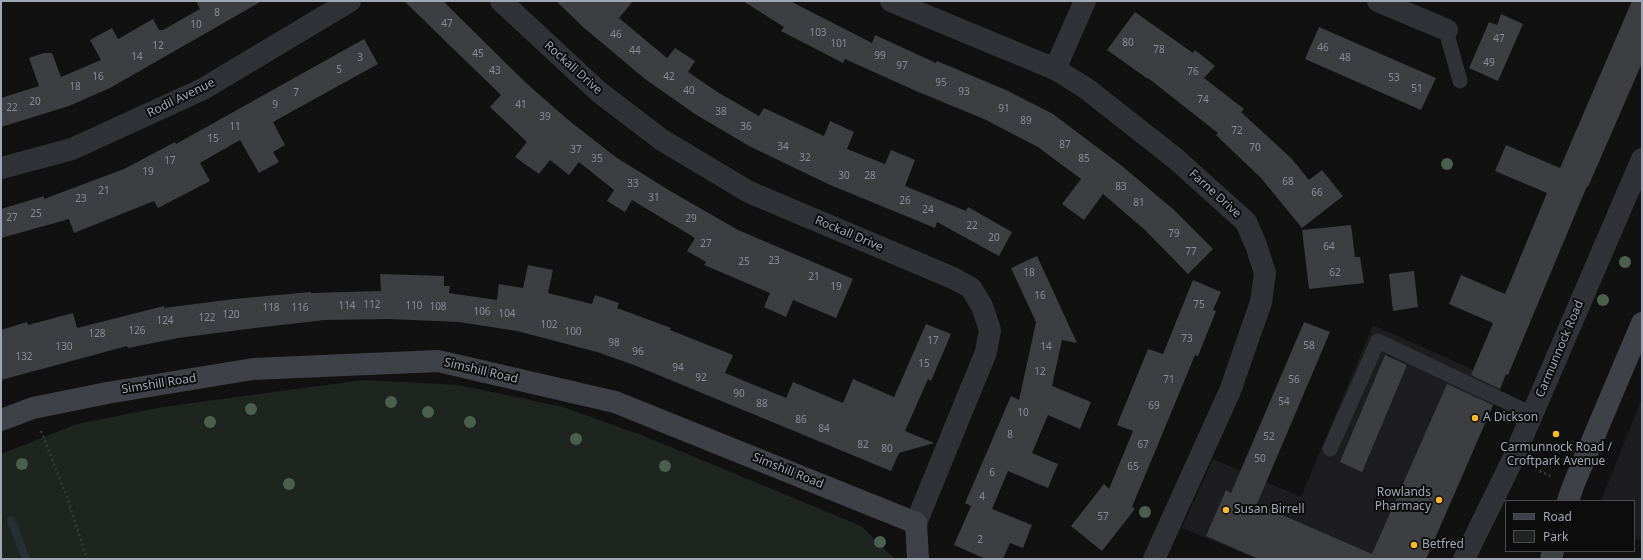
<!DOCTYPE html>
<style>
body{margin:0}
#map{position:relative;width:1643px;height:560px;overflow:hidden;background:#111112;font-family:"Noto Sans",sans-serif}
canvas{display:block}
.frame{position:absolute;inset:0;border:2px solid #a1a6b4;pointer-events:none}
.legend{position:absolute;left:1505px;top:500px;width:130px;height:52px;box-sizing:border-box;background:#0c0c0d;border:1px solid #484a50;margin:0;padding:5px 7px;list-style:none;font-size:12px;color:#a1a6b4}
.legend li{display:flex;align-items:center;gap:8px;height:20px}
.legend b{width:20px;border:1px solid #484a50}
</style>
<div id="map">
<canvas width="1643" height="560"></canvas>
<div class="frame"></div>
<ul class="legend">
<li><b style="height:5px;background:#3f4148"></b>Road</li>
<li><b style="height:11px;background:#1d251e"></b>Park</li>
</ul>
</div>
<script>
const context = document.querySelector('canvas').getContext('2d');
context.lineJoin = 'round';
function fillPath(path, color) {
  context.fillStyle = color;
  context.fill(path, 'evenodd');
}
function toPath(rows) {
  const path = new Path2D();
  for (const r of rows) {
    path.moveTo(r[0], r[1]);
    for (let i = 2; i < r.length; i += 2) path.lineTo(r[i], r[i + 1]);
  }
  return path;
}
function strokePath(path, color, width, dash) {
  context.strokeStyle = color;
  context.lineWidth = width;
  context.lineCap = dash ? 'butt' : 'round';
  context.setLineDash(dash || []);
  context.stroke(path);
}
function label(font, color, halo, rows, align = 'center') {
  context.font = font + ' "Noto Sans",sans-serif';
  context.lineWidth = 4;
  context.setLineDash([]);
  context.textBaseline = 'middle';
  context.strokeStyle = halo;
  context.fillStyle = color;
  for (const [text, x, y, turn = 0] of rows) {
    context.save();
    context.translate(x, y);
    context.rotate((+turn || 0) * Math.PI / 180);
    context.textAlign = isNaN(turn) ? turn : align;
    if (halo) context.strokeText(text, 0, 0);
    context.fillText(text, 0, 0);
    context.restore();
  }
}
fillPath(toPath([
 [1373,325,1503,383,1426,559,1257,559,1182,528,1213,459,1301,497],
 [1642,398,1642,541,1634,538,1634,501,1601,501]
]), '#1d1d1f');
fillPath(toPath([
 [364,380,459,385,563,407,644,436,861,526,895,559,1,559,1,454,77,424,162,407]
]), '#1d251e');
strokePath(toPath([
 [11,520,26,559]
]), '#272f36', 8);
fillPath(toPath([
 [196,1,262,1,110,88,69,106,1,127,1,98,39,86,29,58,44,53,52,53,61,77,101,60,90,40,112,28,118,39,153,19,159,30,163,30,200,9],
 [404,1,443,1,525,82,567,119,617,158,672,192,738,230,853,279,836,318,793,300,786,317,764,307,770,293,704,265,706,262,687,251,695,238,632,200,625,212,607,201,614,190,579,162,569,175,550,160,539,174,515,157,527,142,490,107,501,95],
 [556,1,633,1,619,18,667,58,675,48,695,61,688,72,719,93,759,116,764,108,824,136,830,121,854,132,847,149,885,164,891,150,915,160,905,186,966,211,968,207,1012,232,999,256,937,222,935,228,828,184,749,146,695,114,645,79,583,27],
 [743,1,790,1,872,43,875,35,936,63,937,61,1006,90,1053,114,1122,166,1174,210,1213,249,1188,274,1145,230,1103,194,1084,220,1062,204,1081,179,1038,147,984,119,916,91,845,59,843,63,781,31,784,27],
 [1632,1,1642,1,1642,63,1588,187,1587,186,1508,375,1506,374,1500,389,1471,375,1493,323,1449,304,1461,275,1505,294,1547,193,1495,171,1506,145,1560,168],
 [1135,12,1193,53,1195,50,1215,66,1204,78,1244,109,1241,112,1292,159,1309,180,1322,170,1343,196,1302,228,1261,178,1216,135,1218,133,1148,78,1148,79,1107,50],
 [1501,14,1523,24,1498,81,1469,68,1489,22,1497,25],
 [1319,27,1436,78,1421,110,1305,59],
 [364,39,378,64,273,122,285,145,273,152,279,162,259,173,240,140,200,163,210,181,158,208,154,201,74,233,69,219,1,238,1,209,44,196,44,199,124,169,175,142,176,144],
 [1351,225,1355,257,1360,257,1364,283,1309,289,1302,230],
 [1037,256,1077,343,1062,340,1052,386,1091,402,1080,429,1048,415,1032,453,1058,464,1048,488,1008,471,992,509,1032,525,1023,548,1010,543,1003,559,986,559,954,545,971,506,965,503,1011,396,1019,400,1036,322,1011,268],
 [528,265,553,270,548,293,592,304,595,295,619,303,617,308,671,328,670,330,733,355,725,373,786,398,793,382,843,403,853,379,894,397,926,324,951,334,931,381,928,379,905,431,934,443,899,453,891,471,634,365,597,352,517,331,459,322,389,319,325,320,255,328,178,338,128,348,127,346,1,380,1,330,27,322,28,325,73,313,77,328,164,306,164,308,234,299,311,292,311,293,381,291,380,274,444,276,444,286,450,286,449,293,497,300,499,284,523,288],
 [1414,271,1418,307,1393,311,1389,274],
 [1193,280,1221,292,1213,310,1216,311,1198,356,1195,355,1132,507,1135,509,1102,551,1071,526,1104,484,1109,489,1133,431,1117,425,1148,349,1163,354],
 [1304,322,1330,332,1257,504,1372,554,1447,384,1493,405,1426,559,1259,559,1206,536,1226,490,1231,493],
 [1385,355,1407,365,1362,472,1340,462]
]), '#3d3e42');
strokePath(toPath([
 [41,431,68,500,87,559],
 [1535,469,1551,476]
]), '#37393e', 2.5, [2, 3]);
strokePath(toPath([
 [1447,30,1448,38,1460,81],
 [1330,449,1378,341,1532,414]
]), '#313237', 15);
strokePath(toPath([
 [501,1,599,92,662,140,749,192,953,278,971,288,982,306,990,330,986,352,916,523],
 [891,1,1055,69,1087,89,1176,159,1246,222,1256,245,1265,273,1261,302,1230,391,1154,559],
 [1378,1,1447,30],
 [1055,69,1085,1],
 [1,168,72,149,203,89,350,1],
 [1464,559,1513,459,1642,159]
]), '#313237', 22);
strokePath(toPath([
 [1,420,33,408,107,393,253,369,438,361,615,402,916,523,918,559],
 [1568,501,1573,486,1642,323],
 [1551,559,1553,551]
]), '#3f4148', 22);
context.fillStyle = '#49604c';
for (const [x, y] of [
 [1447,164],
 [1625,262],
 [1603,300],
 [391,402],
 [251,409],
 [428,412],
 [210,422],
 [470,422],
 [576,439],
 [22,464],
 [665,466],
 [289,484],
 [1145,512],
 [880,542]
]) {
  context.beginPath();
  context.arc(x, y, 6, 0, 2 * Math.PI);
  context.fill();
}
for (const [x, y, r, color] of [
 [1475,418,4,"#fbba20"],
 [1556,434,4,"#fbba20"],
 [1439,500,4,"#fbba20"],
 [1226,510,4,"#fbba20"],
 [1414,545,4,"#fbba20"]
]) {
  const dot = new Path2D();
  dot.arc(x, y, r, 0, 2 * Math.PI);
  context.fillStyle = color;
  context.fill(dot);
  strokePath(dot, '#0c0c0d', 1.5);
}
label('10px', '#888c98', null, [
 ["8",217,13],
 ["47",447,24],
 ["10",196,25],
 ["103",818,33],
 ["46",616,35],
 ["47",1499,39],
 ["80",1128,43],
 ["101",839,44],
 ["12",158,46],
 ["46",1323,48],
 ["78",1159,50],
 ["44",635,51],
 ["45",478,54],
 ["99",880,56],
 ["14",137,57],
 ["3",360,58],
 ["48",1345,58],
 ["49",1489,63],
 ["97",902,66],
 ["5",339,70],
 ["43",495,71],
 ["76",1193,72],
 ["16",98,77],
 ["42",669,77],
 ["53",1394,78],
 ["95",941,83],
 ["18",75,87],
 ["51",1417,89],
 ["40",689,91],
 ["93",964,92],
 ["7",296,93],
 ["74",1203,100],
 ["20",35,102],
 ["9",275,105],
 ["41",521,105],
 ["22",12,108],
 ["91",1004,109],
 ["38",721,112],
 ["39",545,117],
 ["89",1026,121],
 ["11",235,127],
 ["36",746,127],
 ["72",1237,131],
 ["15",213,139],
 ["87",1065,145],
 ["34",783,147],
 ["70",1255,148],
 ["37",576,150],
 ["32",805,158],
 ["35",597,159],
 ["85",1084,159],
 ["17",170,161],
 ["19",148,172],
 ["30",844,176],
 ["28",870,176],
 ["68",1288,182],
 ["33",633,184],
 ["83",1121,187],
 ["21",104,191],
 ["66",1317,193],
 ["31",654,198],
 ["23",81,199],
 ["26",905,201],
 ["81",1139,203],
 ["24",928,210],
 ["25",36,214],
 ["27",12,218],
 ["29",691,219],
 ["22",972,226],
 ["79",1174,234],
 ["20",994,238],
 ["27",706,244],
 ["64",1329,247],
 ["77",1191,252],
 ["23",774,261],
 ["25",744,262],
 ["18",1029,273],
 ["62",1335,273],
 ["21",814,277],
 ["19",836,287],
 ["16",1040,296],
 ["112",372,305],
 ["75",1199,305],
 ["114",347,306],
 ["110",414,306],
 ["108",438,307],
 ["118",271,308],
 ["116",300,308],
 ["106",482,312],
 ["104",507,314],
 ["120",231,315],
 ["122",207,318],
 ["124",165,321],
 ["102",549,325],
 ["126",137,331],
 ["100",573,332],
 ["128",97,334],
 ["73",1187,339],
 ["17",933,341],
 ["98",614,343],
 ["58",1309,346],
 ["130",64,347],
 ["14",1046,347],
 ["96",638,352],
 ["132",24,357],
 ["15",924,364],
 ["94",678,368],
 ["12",1040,372],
 ["92",701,378],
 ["71",1169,380],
 ["56",1294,380],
 ["90",739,394],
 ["54",1284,402],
 ["88",762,404],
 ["69",1154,406],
 ["10",1023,413],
 ["86",801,420],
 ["84",824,429],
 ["8",1010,435],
 ["52",1269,437],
 ["82",863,445],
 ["67",1143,445],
 ["80",887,449],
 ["50",1260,459],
 ["65",1133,467],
 ["6",992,473],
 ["4",982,497],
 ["57",1103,517],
 ["2",980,540]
]);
label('12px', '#a1a6b4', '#0c0c0d', [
 ["Rockall Drive",573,68,42],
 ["Rodil Avenue",181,98,-26],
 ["Farne Drive",1215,194,42],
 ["Rockall Drive",849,234,23],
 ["Carmunnock Road",1560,349,-67],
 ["Simshill Road",481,371,13],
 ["Simshill Road",159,384,-9],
 ["Simshill Road",788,471,22]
]);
label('12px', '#a1a6b4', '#0c0c0d', [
 ["A Dickson",1483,418],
 ["Carmunnock Road /",1556,448,"center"],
 ["Croftpark Avenue",1556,462,"center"],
 ["Rowlands",1431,493,"right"],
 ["Pharmacy",1431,507,"right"],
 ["Susan Birrell",1234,510],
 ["Betfred",1422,545]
], 'left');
</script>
